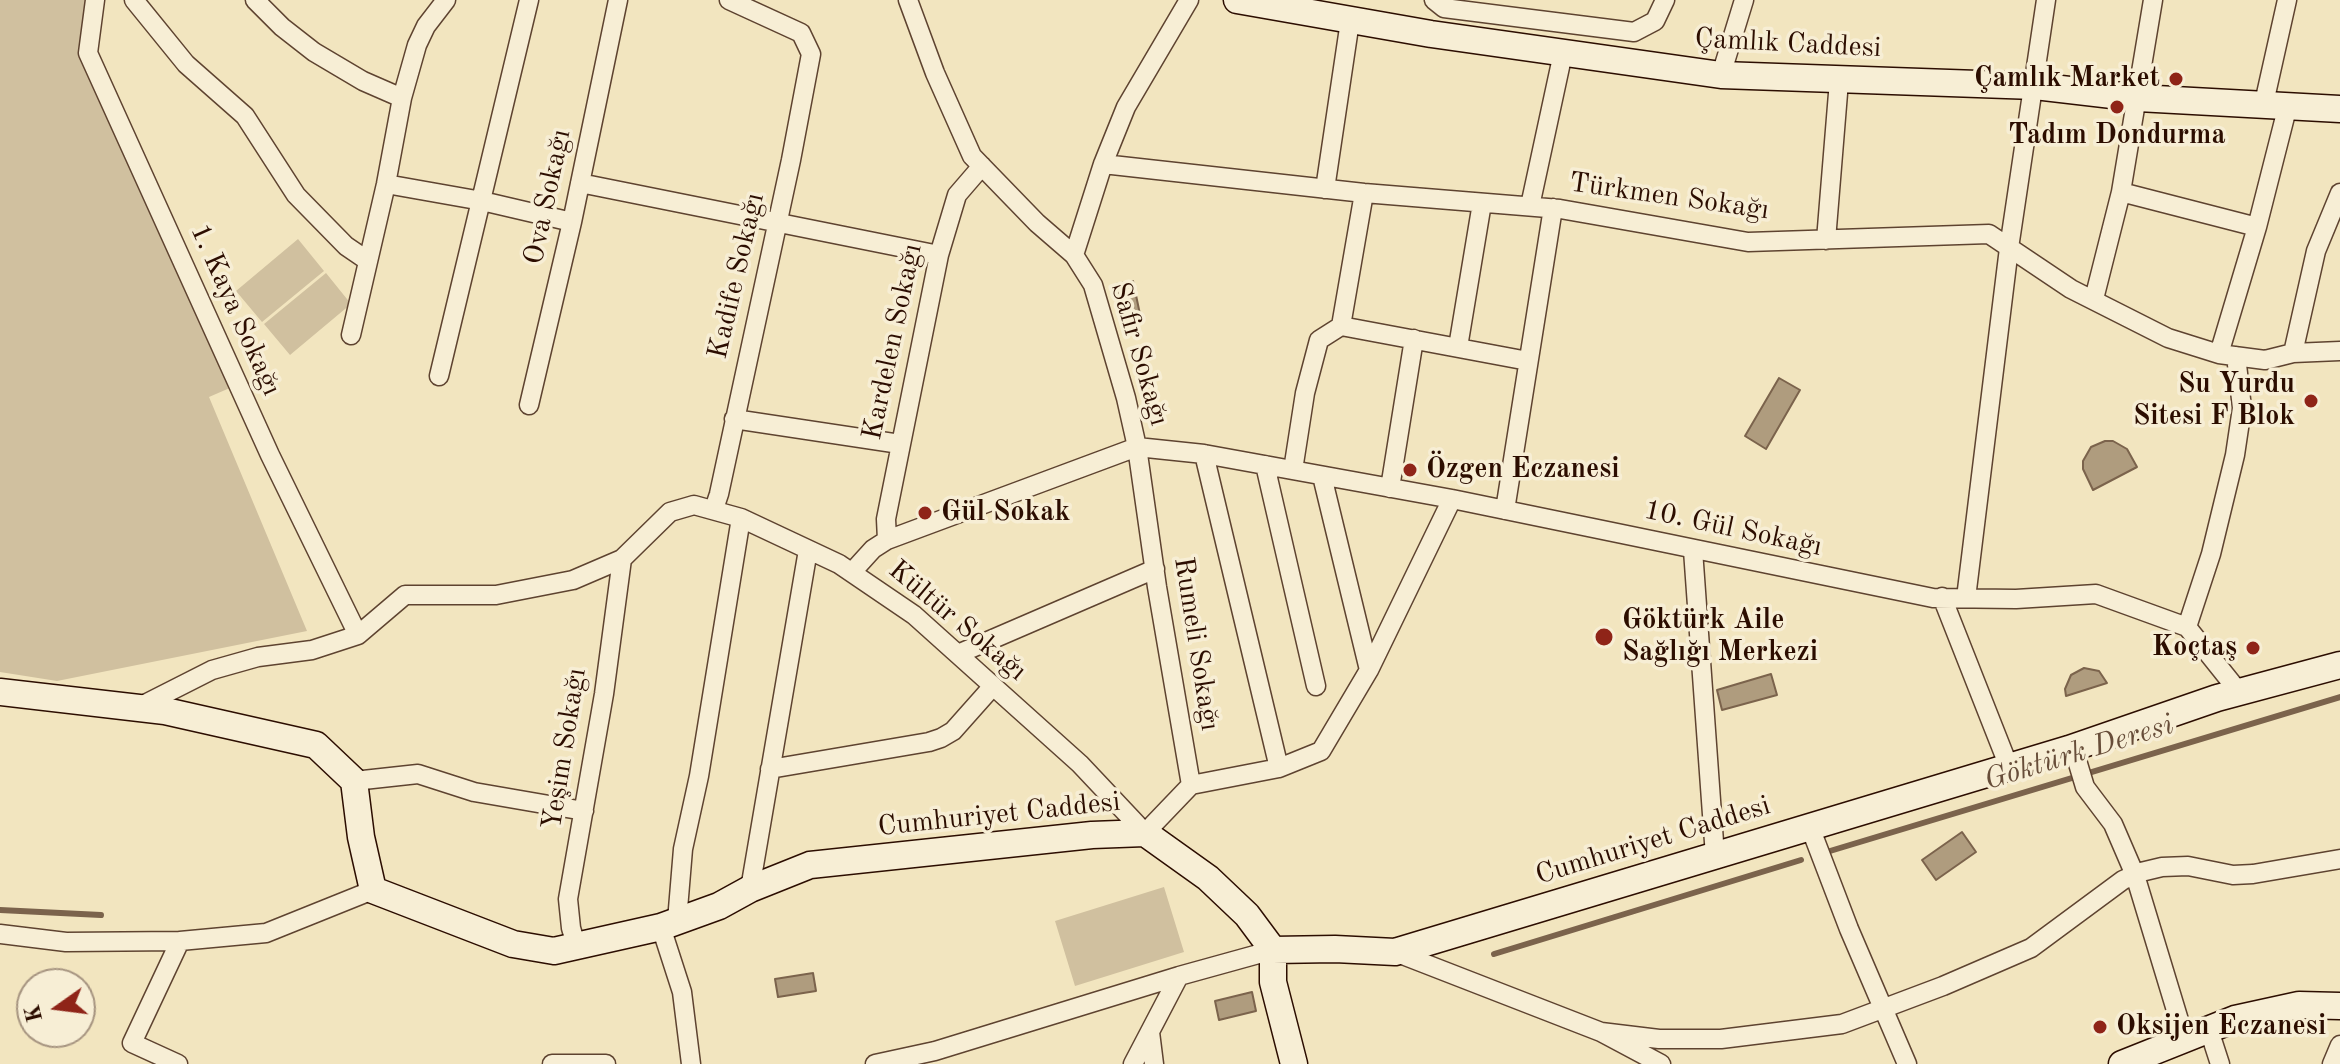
<!DOCTYPE html>
<meta charset="utf-8">
<style>
body{margin:0}
#map{position:relative;width:2340px;height:1064px;overflow:hidden;background:#f2e5bf;font-family:"Old Standard TT",serif}
canvas{display:block}
.north{position:absolute;left:16px;top:968px;width:80px;height:80px;box-sizing:border-box;background:#f7eed5;border:2px solid #a69480;border-radius:50%;rotate:256deg;font-size:22px;font-weight:700;line-height:32px;text-align:center;color:#2c0d00}
.north::after{content:'';display:block;margin:auto;width:28px;height:36px;background:#8f2418;clip-path:polygon(50% 0,100% 100%,50% 72%,0 100%)}
</style>
<div id="map">
<canvas width="2340" height="1064"></canvas>
<div class="north">K</div>
</div>
<script>
const context = document.querySelector('canvas').getContext('2d');
context.lineJoin = 'round';
function fillPath(path, color) {
  context.fillStyle = color;
  context.fill(path, 'evenodd');
}
function toPath(rows) {
  const path = new Path2D();
  for (const r of rows) {
    path.moveTo(r[0], r[1]);
    for (let i = 2; i < r.length; i += 2) path.lineTo(r[i], r[i + 1]);
  }
  return path;
}
function strokePath(path, color, width, dash) {
  context.strokeStyle = color;
  context.lineWidth = width;
  context.lineCap = dash ? 'butt' : 'round';
  context.setLineDash(dash || []);
  context.stroke(path);
}
function label(font, color, halo, rows, align = 'center') {
  context.font = font + ' "Old Standard TT",serif';
  context.lineWidth = 7;
  context.setLineDash([]);
  context.textBaseline = 'middle';
  context.strokeStyle = halo;
  context.fillStyle = color;
  for (const [text, x, y, turn = 0] of rows) {
    context.save();
    context.translate(x, y);
    context.rotate((+turn || 0) * Math.PI / 180);
    context.textAlign = isNaN(turn) ? turn : align;
    if (halo) context.strokeText(text, 0, 0);
    context.fillText(text, 0, 0);
    context.restore();
  }
}
fillPath(toPath([
 [0,0,91,0,85,27,239,384,209,397,307,631,57,681,0,672],
 [298,239,324,271,262,322,236,291],
 [326,273,351,304,290,355,264,324],
 [1164,887,1184,952,1075,986,1055,921]
]), '#d0c09f');
const water = toPath([
 [1133,281,1141,319,1124,323,1116,284,1133,281],
 [1779,378,1800,390,1766,449,1745,436,1779,378],
 [2105,441,2113,441,2127,449,2137,467,2093,490,2083,469,2083,461,2091,447,2105,441],
 [2084,668,2099,671,2107,683,2066,696,2065,689,2071,675,2084,668],
 [1771,674,1777,695,1722,710,1717,690,1771,674],
 [1962,832,1976,852,1936,880,1922,860,1962,832],
 [813,973,816,991,778,997,775,979,813,973],
 [1252,992,1256,1011,1219,1020,1215,1001,1252,992]
]);
fillPath(water, '#af9c7e');
strokePath(water, '#7b634c', 2);
strokePath(toPath([
 [1830,851,2340,697],
 [0,910,101,915],
 [1494,954,1801,860]
]), '#7b634c', 6);
const street = toPath([
 [95,0,88,53,270,455,358,635],
 [134,0,186,64,245,116,296,195,346,246,368,261],
 [255,0,282,27,314,52,363,81,402,98],
 [1434,0,1444,8,1634,32,1655,21,1665,0],
 [1721,75,1744,0],
 [2264,103,2287,0],
 [1103,164,1364,193,1560,209,1748,242,1989,234,2071,289,2168,338,2219,354,2265,360,2293,353,2340,351],
 [580,183,939,255],
 [386,184,482,201,572,222],
 [1325,189,1350,21],
 [2121,192,2257,227],
 [1530,206,1563,53],
 [1826,240,1839,81],
 [1074,255,1103,164,1126,107,1189,0],
 [2094,299,2121,192,2153,0],
 [1341,326,1528,361],
 [351,335,386,184,402,98,417,45,426,26,446,0],
 [1458,347,1482,203],
 [2293,353,2316,251,2340,193],
 [2219,354,2257,227,2288,105],
 [439,376,529,0],
 [529,405,572,222,618,0],
 [734,419,900,444],
 [1204,454,1279,768],
 [1265,465,1316,686],
 [1293,470,1305,393,1319,340,1341,326,1364,193],
 [1322,476,1369,670],
 [1390,488,1414,339],
 [714,509,719,494,791,160,811,54,801,33,729,0],
 [1505,510,1553,208],
 [887,540,886,519,939,255,957,195,982,166],
 [1693,550,1715,856],
 [853,571,873,549,887,540,1137,447,1204,454,1452,499,1933,598,2016,599,2096,594,2187,627,2239,692],
 [1942,597,2009,767],
 [1966,598,2009,248,2046,0],
 [2187,627,2211,554,2235,455,2242,408,2236,356],
 [958,654,1155,569],
 [137,708,212,670,258,657,312,650,358,635,405,595,496,595,573,580,622,559,670,512,694,505,741,518,839,564,914,615,1080,764,1145,833,1191,785,1157,587,1137,447,1126,398,1093,285,1074,255,1037,223,972,156,935,73,908,0],
 [2073,747,2085,787,2113,824,2135,875,2185,1040],
 [770,769,929,742,941,738,953,731,993,686],
 [354,781,418,774,474,792,584,811],
 [1191,785,1279,768,1321,751,1369,670,1452,499],
 [1810,827,1849,929,1907,1064],
 [750,889,808,550],
 [677,921,683,849,699,776,741,518],
 [661,927,682,992,691,1064],
 [0,934,66,942,180,941],
 [577,948,571,928,568,899,604,694,622,559],
 [1395,952,1601,1032,1661,1064],
 [2209,1030,2220,1064],
 [1150,1032,1154,1064],
 [1601,1032,1659,1039,1721,1039,1842,1024,1943,986,2031,948,2123,880,2141,872,2162,867,2188,866,2233,875,2253,874,2340,859],
 [178,1064,132,1043,180,941,266,933,373,890],
 [552,1064,606,1064],
 [875,1064,935,1051,1179,976,1273,950],
 [1133,1064,1179,976],
 [2332,1064,2340,1045]
]);
const secondary = toPath([
 [1237,0,1431,34,1721,75,2035,86,2138,98,2340,109],
 [0,692,165,711,316,745,354,781,361,837,373,890,513,944,554,951,661,927,719,906,750,889,810,865,1092,835,1145,833,1208,878,1247,915,1273,950],
 [1273,950,1335,949,1395,952,2069,749,2217,698,2340,665],
 [1273,950,1273,982,1294,1064],
 [2122,1064,2235,1019,2299,1005,2340,1006]
]);
strokePath(street, '#5e4330', 21);
strokePath(secondary, '#2c0d00', 29);
strokePath(street, '#f7eed5', 18);
strokePath(secondary, '#f7eed5', 26);
for (const [x, y, r, color] of [
 [2176,79,8,"#8f2418"],
 [2117,107,8,"#8f2418"],
 [2311,401,8,"#8f2418"],
 [1410,470,8,"#8f2418"],
 [925,513,8,"#8f2418"],
 [1604,637,10,"#8f2418"],
 [2253,648,8,"#8f2418"],
 [2100,1027,8,"#8f2418"]
]) {
  const dot = new Path2D();
  dot.arc(x, y, r, 0, 2 * Math.PI);
  context.fillStyle = color;
  context.fill(dot);
  strokePath(dot, '#f7eed5', 3);
}
label('28px', '#2c0d00', '#f7eed5', [
 ["Çamlık Caddesi",1788,44,3],
 ["Ova Sokağı",548,197,-78],
 ["Türkmen Sokağı",1669,197,8],
 ["Kadife Sokağı",737,276,-77],
 ["1. Kaya Sokağı",235,310,66],
 ["Kardelen Sokağı",893,342,-78],
 ["Safir Sokağı",1139,354,74],
 ["10. Gül Sokağı",1733,529,12],
 ["Kültür Sokağı",957,621,40],
 ["Rumeli Sokağı",1196,644,81],
 ["Yeşim Sokağı",565,749,-81],
 ["Cumhuriyet Caddesi",999,815,-6],
 ["Cumhuriyet Caddesi",1653,841,-17]
]);
label('bold 28px', '#2c0d00', '#f7eed5', [
 ["Çamlık Market",2160,79,"right"],
 ["Tadım Dondurma",2117,136,"center"],
 ["Su Yurdu",2295,385,"right"],
 ["Sitesi F Blok",2295,417,"right"],
 ["Özgen Eczanesi",1426,470],
 ["Gül Sokak",941,513],
 ["Göktürk Aile",1622,621],
 ["Sağlığı Merkezi",1622,653],
 ["Koçtaş",2237,648,"right"],
 ["Oksijen Eczanesi",2116,1027]
], 'left');
label('italic 30px', '#674d39', '#f7eed5', [
 ["Göktürk Deresi",2079,753,-17]
]);
</script>
